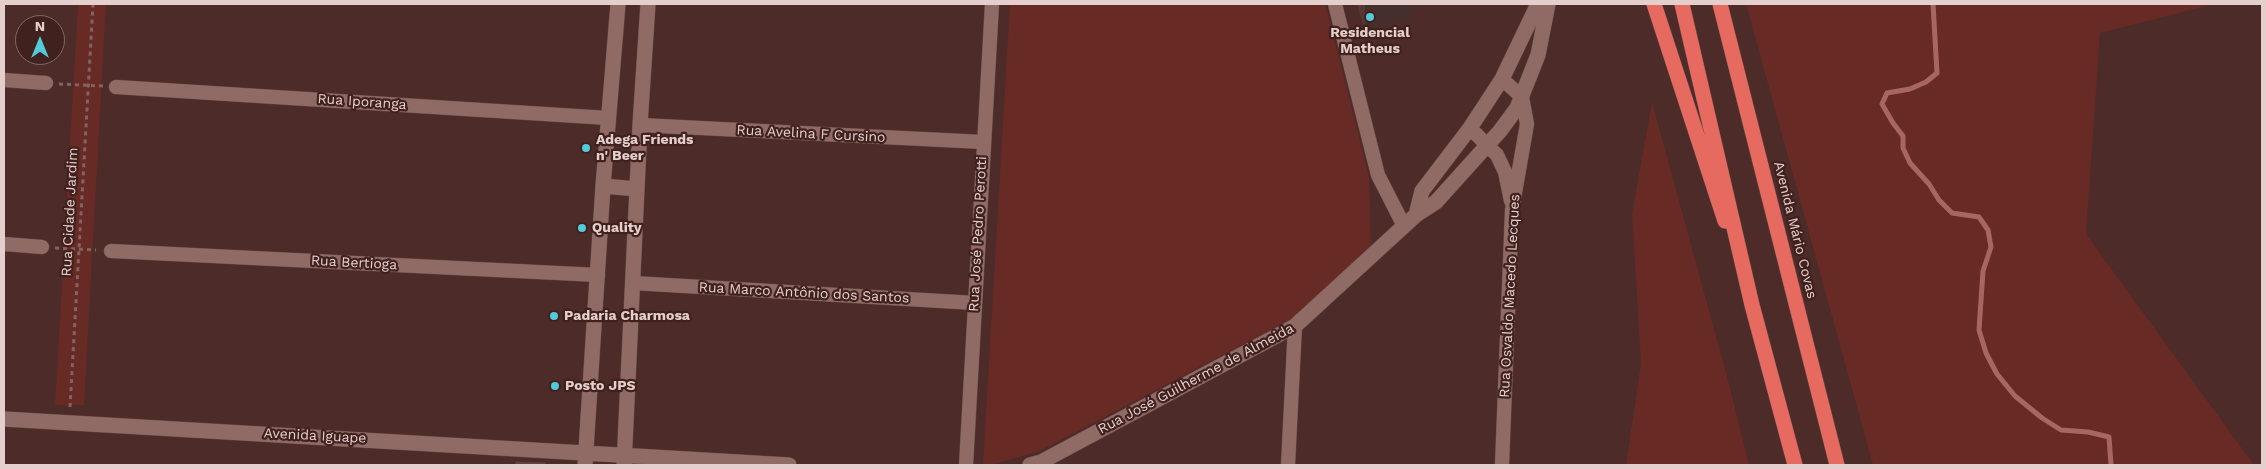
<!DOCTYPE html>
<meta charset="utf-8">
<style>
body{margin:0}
#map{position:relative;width:2266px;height:469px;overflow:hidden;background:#4c2b28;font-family:"Work Sans",sans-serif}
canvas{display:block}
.frame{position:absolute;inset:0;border:5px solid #e4cfcc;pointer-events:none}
.north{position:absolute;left:15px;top:15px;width:50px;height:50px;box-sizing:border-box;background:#41211e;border:1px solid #826764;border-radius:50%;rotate:0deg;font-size:14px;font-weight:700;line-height:20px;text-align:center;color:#e4cfcc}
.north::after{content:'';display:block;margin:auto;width:18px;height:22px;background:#53cbda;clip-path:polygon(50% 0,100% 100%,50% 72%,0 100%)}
</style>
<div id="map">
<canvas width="2266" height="469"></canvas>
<div class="frame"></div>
<div class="north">N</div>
</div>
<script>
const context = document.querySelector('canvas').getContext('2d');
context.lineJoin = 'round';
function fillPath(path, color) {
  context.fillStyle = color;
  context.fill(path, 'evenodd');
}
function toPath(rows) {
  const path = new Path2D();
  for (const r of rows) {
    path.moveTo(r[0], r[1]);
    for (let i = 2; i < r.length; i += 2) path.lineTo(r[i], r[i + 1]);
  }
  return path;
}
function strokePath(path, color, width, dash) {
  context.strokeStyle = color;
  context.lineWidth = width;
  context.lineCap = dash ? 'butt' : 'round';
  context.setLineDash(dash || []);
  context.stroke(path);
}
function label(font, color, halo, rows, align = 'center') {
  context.font = font + ' "Work Sans",sans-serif';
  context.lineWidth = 4.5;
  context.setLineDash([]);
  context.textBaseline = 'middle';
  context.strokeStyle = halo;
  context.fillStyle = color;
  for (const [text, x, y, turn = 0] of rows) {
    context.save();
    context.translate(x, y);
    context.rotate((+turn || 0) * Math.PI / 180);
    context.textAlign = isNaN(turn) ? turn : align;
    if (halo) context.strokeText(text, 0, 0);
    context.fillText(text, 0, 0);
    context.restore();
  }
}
fillPath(toPath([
 [78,4,106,4,84,405,55,405],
 [1010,4,1325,4,1369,176,1371,250,1291,319,1040,451,991,465,983,465],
 [1746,4,2214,4,2100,33,2086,234,2254,465,1873,465],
 [1652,102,1728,380,1749,465,1626,465,1641,363,1632,214]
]), '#682a25');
strokePath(toPath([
 [1933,4,1937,73,1926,82,1910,89,1887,93,1882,104,1893,123,1903,136,1903,148,1910,163,1929,184,1939,200,1952,213,1979,217,1988,230,1991,247,1983,271,1979,330,1986,353,1997,374,2015,396,2042,418,2061,430,2088,432,2109,437,2111,465]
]), '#a86660', 5);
const street = toPath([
 [1335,4,1378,175,1404,226],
 [1502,79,1522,97,1527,124,1512,210,1502,465],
 [4,80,46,83],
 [116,87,608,118],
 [640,125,983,142],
 [1470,128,1497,155,1505,172,1511,201],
 [4,244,42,247],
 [111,251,598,275],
 [633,283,975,303],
 [966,465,992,4],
 [1288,465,1295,326]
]);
const secondary = toPath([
 [603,186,637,189],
 [1416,215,1422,191,1470,128,1502,79,1538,4],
 [4,419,789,465],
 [585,465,603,186,618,4],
 [624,465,640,125,648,4],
 [1030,465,1041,462,1295,326,1416,215,1436,202,1500,131,1517,108,1538,55,1548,4]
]);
const highway = toPath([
 [1654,4,1725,221],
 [1682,4,1752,305,1795,465],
 [1720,4,1837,465]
]);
strokePath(street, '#624845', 15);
strokePath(secondary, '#624845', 16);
strokePath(highway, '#624845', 16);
strokePath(toPath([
 [59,84,103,86],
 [55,248,96,250],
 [70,407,93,4]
]), '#816461', 3, [4, 4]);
strokePath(street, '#906b66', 14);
strokePath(secondary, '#906b66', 15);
strokePath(highway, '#e66a5f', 15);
fillPath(toPath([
 [1357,4,1413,4,1413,18,1365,32]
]), '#553834');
fillPath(toPath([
 [1365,4,1413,4,1413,18,1365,32]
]), '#452e2b');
const building = toPath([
 [515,461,546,462,546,465,515,465,515,461]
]);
fillPath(building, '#63413d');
strokePath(building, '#452e2b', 1);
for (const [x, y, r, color] of [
 [1370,17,5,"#53cbda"],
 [586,148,5,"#53cbda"],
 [582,228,5,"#53cbda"],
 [554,316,5,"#53cbda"],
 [555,386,5,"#53cbda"]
]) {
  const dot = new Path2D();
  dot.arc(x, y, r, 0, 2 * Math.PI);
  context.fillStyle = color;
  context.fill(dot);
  strokePath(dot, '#41211e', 2);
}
label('bold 14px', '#e4cfcc', '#41211e', [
 ["Residencial",1370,33,"center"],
 ["Matheus",1370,49,"center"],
 ["Adega Friends",596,140],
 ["n' Beer",596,156],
 ["Quality",592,228],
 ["Padaria Charmosa",564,316],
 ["Posto JPS",565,386]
], 'left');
label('14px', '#e4cfcc', '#41211e', [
 ["Rua Iporanga",362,102,4],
 ["Rua Avelina F Cursino",811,134,3],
 ["Rua Cidade Jardim",70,212,-87],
 ["Avenida Mário Covas",1795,230,76],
 ["Rua José Pedro Perotti",978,234,-87],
 ["Rua Bertioga",354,263,3],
 ["Rua Marco Antônio dos Santos",804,293,3],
 ["Rua Osvaldo Macedo Lecques",1510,296,-87],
 ["Rua José Guilherme de Almeida",1196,379,-28],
 ["Avenida Iguape",315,436,3]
]);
</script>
